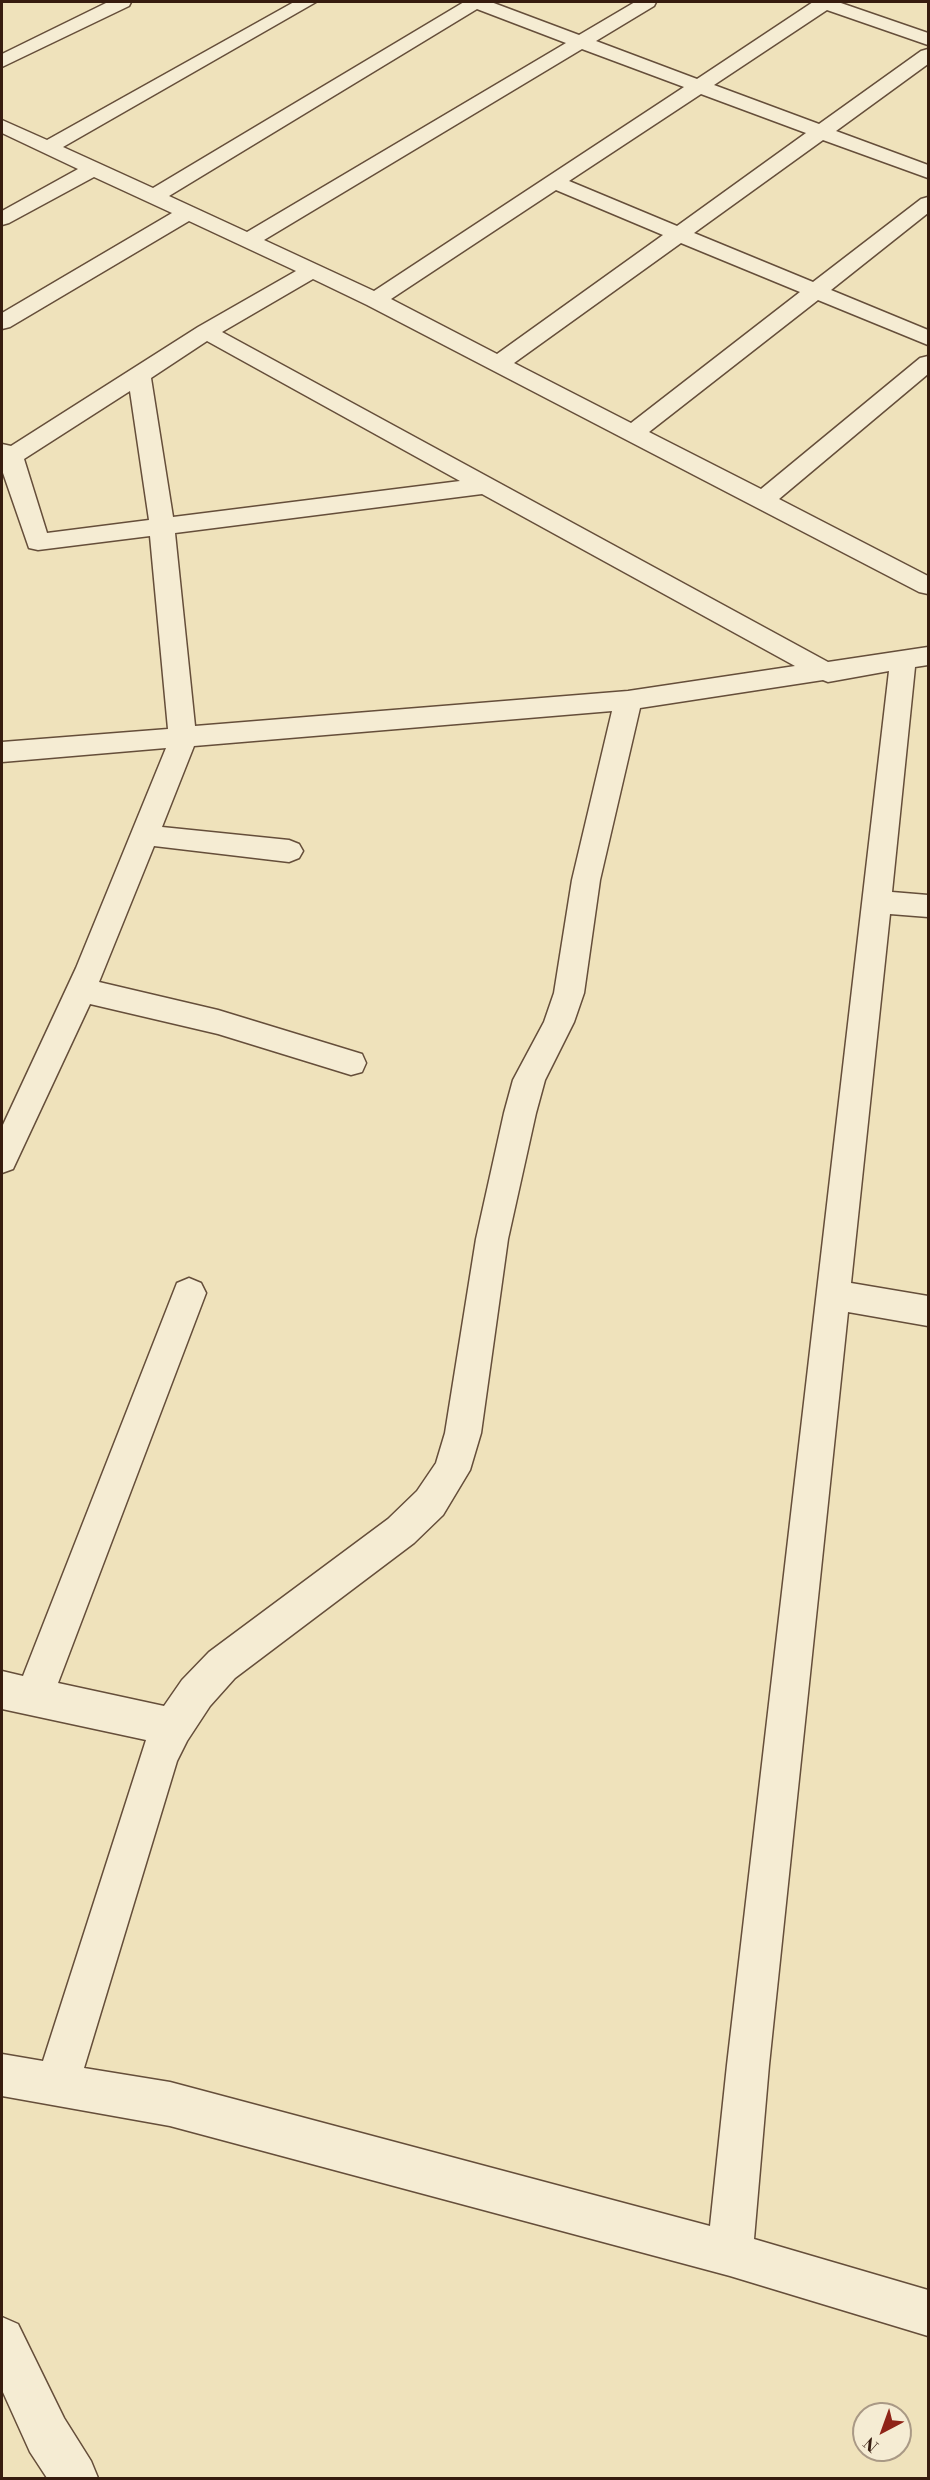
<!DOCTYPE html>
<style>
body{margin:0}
#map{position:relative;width:930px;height:2480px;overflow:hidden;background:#efe2bb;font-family:"Libre Bodoni",serif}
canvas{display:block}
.frame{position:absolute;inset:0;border:3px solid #371c0f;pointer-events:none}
.north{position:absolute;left:852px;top:2402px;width:60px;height:60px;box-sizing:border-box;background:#f5ecd3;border:2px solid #a99985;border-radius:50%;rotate:221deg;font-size:16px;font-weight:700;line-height:24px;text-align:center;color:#371c0f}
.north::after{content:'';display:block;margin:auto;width:21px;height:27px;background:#8f2418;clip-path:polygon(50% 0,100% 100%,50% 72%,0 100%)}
</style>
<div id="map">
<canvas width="930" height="2480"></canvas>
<div class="frame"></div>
<div class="north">N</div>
</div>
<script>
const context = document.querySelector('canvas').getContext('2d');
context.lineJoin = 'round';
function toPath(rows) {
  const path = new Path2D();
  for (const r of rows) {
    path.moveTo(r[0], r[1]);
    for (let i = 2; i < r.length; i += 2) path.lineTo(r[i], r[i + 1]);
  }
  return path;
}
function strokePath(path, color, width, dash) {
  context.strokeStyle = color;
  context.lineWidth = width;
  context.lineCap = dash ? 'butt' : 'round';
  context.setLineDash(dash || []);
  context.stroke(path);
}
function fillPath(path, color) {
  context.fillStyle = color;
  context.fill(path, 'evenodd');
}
const street = toPath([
 [108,2,131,2,129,6,2,67,2,54,108,2],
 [294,2,316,2,63,147,153,188,464,2,491,2,579,35,635,2,656,2,654,6,596,41,697,79,813,2,838,2,928,33,928,45,827,10,714,85,819,124,921,51,928,49,928,64,836,131,928,165,928,178,823,140,694,233,813,282,921,199,928,197,928,213,831,290,928,330,928,345,818,300,649,432,761,489,920,358,928,356,928,374,779,499,928,576,928,594,919,592,367,305,313,279,222,332,828,662,928,647,928,665,915,667,892,892,928,895,928,917,890,914,851,1283,928,1296,928,1326,848,1312,769,2065,754,2239,928,2290,928,2336,730,2276,170,2126,2,2096,2,2054,43,2061,146,1740,2,1709,2,1671,23,1676,177,1283,189,1278,201,1283,206,1293,58,1683,164,1706,182,1680,209,1652,388,1519,417,1491,436,1463,445,1433,476,1239,504,1113,513,1080,544,1022,554,993,572,880,612,711,194,746,162,827,289,840,299,844,303,851,299,858,289,862,154,846,99,982,218,1010,362,1054,366,1063,362,1072,351,1075,218,1034,90,1004,13,1169,2,1173,2,1127,76,968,166,748,2,762,2,742,168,729,150,536,38,550,29,548,2,470,2,444,11,446,198,327,296,271,189,221,10,327,2,329,2,313,172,213,94,177,9,223,2,225,2,211,78,169,2,133,2,120,47,140,294,2],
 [477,9,566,43,247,232,169,196,477,9],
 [582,49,684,87,374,291,264,240,582,49],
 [701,94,806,133,677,226,569,181,701,94],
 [556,190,663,235,497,354,391,299,556,190],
 [681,243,800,292,631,423,514,363,681,243],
 [207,341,460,481,173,517,151,378,207,341],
 [130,391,149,520,47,533,24,459,130,391],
 [482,494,795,666,628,691,195,726,175,533,482,494],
 [889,671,727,2065,710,2226,170,2082,84,2068,177,1761,187,1741,210,1706,235,1678,414,1543,443,1515,470,1470,481,1433,508,1239,536,1113,545,1080,574,1022,584,993,600,880,640,708,823,680,828,682,889,671],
 [2,2317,18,2324,64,2418,91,2461,98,2478,47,2478,30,2452,2,2390,2,2317]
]);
strokePath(street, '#654e3a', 3);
fillPath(street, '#f5ecd3');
</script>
